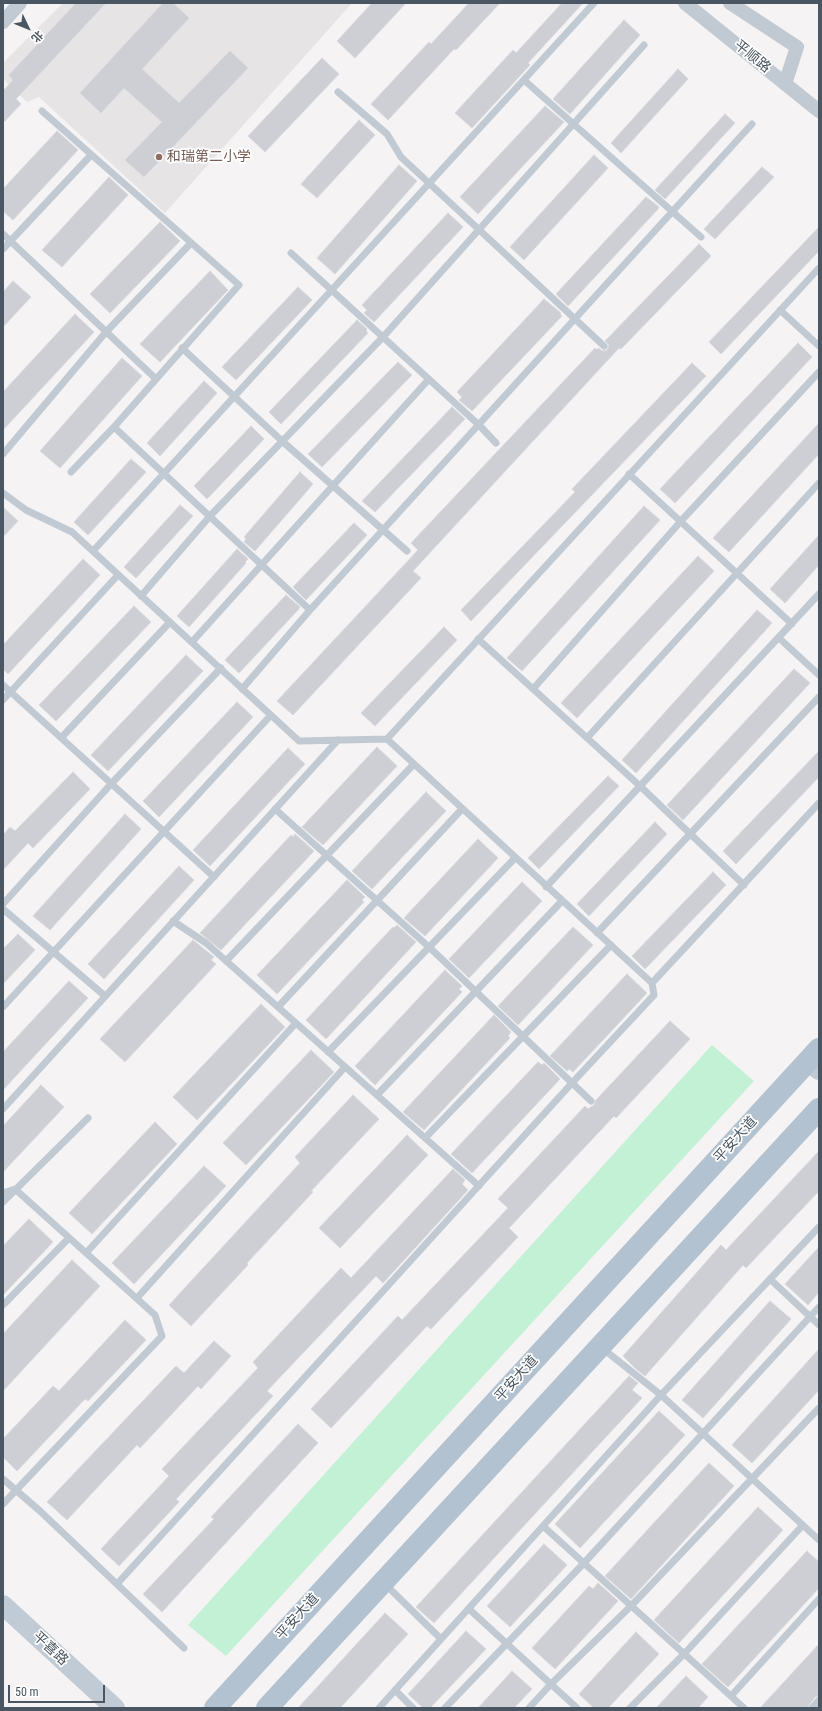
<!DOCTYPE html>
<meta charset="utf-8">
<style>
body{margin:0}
#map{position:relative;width:822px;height:1711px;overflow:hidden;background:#f5f3f3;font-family:"Roboto Condensed","Noto Sans SC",sans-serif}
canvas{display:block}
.frame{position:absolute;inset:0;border:4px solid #4a5661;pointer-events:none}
.north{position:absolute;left:8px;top:8px;width:40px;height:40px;-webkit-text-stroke:3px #fff;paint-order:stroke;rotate:133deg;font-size:11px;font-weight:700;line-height:16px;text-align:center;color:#4a5661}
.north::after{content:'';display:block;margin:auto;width:14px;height:18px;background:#4a5661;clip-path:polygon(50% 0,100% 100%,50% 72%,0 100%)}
.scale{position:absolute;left:8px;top:1685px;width:97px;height:18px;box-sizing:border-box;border:2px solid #4a5661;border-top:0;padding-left:5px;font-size:12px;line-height:14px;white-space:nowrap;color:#4a5661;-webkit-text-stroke:3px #fff;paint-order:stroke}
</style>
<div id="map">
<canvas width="822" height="1711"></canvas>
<div class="frame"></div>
<div class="north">北</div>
<div class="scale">50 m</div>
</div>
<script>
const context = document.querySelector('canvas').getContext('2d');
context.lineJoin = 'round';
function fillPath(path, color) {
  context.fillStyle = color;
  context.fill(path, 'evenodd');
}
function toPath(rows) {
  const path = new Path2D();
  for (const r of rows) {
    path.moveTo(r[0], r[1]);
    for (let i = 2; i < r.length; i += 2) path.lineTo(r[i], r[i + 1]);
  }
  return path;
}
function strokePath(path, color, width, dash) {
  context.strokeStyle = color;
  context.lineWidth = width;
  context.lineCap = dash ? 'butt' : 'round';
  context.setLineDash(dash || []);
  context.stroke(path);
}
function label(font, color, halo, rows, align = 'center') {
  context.font = font + ' "Roboto Condensed","Noto Sans SC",sans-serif';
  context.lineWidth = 3.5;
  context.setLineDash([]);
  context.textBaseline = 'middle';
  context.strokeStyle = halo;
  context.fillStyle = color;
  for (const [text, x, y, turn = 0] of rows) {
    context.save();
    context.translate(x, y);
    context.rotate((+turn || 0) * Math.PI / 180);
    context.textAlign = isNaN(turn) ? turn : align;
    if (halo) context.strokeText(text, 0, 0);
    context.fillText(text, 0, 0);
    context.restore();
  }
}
fillPath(toPath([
 [63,3,352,3,165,213,39,97,27,102,3,79,3,63]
]), '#e6e4e5');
fillPath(toPath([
 [712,1045,754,1081,226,1656,188,1625]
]), '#c3f1d5');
const building = toPath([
 [76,3,106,3,16,99,21,104,3,123,3,91,13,80,9,75,76,3],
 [163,3,173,3,189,18,142,69,179,103,230,51,248,68,144,177,125,160,162,122,124,88,101,113,80,93,163,3],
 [372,3,406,3,355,58,337,41,372,3],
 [469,3,500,3,456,50,454,49,388,120,371,104,429,42,431,44,469,3],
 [562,3,583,3,528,63,530,65,472,128,455,113,513,50,516,53,562,3],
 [624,20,640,35,570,114,553,99,624,20],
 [322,58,339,74,265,152,248,136,322,58],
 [678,69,688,79,621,153,611,143,678,69],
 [545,106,564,122,478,214,460,197,545,106],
 [725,114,735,123,665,199,655,190,725,114],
 [359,120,375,135,317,198,301,184,359,120],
 [57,131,78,150,13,220,3,211,3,189,57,131],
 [594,155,608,168,524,260,510,247,594,155],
 [399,165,417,181,335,274,317,258,399,165],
 [762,167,774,177,715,239,704,229,762,167],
 [109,177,128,195,62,267,42,250,109,177],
 [646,197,658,206,659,208,568,306,556,294,646,197],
 [448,213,463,227,374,322,364,313,367,310,362,305,448,213],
 [160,222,180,241,110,313,90,294,160,222],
 [819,227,819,251,721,354,709,342,819,227],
 [699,244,711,256,621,349,619,348,413,571,421,578,293,715,277,701,418,550,411,543,595,348,597,350,598,348,603,351,607,350,609,345,605,341,699,244],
 [210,271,228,290,160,362,140,344,210,271],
 [13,281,31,297,3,327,3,292,13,281],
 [298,287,312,300,236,380,222,367,298,287],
 [544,299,561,313,560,314,562,316,472,411,459,400,462,397,457,392,544,299],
 [75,314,94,332,3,430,3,392,75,314],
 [357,320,367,329,366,331,368,333,281,424,269,412,357,320],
 [798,343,812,357,675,503,660,489,798,343],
 [122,358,142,376,60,468,40,451,122,358],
 [398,362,412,375,322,467,308,454,398,362],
 [692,363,706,376,471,621,461,610,575,492,572,489,692,363],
 [204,381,217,393,160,456,147,443,204,381],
 [452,407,465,419,375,512,362,501,452,407],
 [819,423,819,454,729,552,713,538,819,423],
 [251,426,264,439,207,499,194,486,251,426],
 [131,459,146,472,88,535,74,522,131,459],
 [300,472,313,484,255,551,244,542,246,539,244,537,300,472],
 [180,505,193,516,136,578,124,567,180,505],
 [644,506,660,520,522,671,507,658,644,506],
 [3,507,18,521,3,537,3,507],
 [354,523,367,535,306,600,293,587,354,523],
 [819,535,819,565,785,603,770,589,819,535],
 [237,549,248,559,245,562,246,563,189,627,177,616,237,549],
 [698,556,714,571,577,718,561,703,698,556],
 [83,559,100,575,8,674,3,669,3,645,83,559],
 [286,595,300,607,298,610,239,673,225,660,286,595],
 [134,606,151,622,56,721,39,705,134,606],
 [757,610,772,623,636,773,622,760,757,610],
 [444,627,457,640,375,726,361,713,444,627],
 [186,655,203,671,108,771,91,755,186,655],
 [794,669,810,683,683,820,667,805,794,669],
 [237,702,253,717,159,817,143,801,237,702],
 [377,747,397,766,323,845,302,827,377,747],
 [288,748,305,764,210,866,193,850,288,748],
 [819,751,819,777,736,864,723,851,819,751],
 [73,772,90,789,33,848,28,843,3,870,3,835,10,827,15,831,73,772],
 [608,776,619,786,539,869,528,858,608,776],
 [426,792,446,811,372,889,352,871,426,792],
 [125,814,141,829,50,930,33,916,125,814],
 [655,822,667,834,589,916,577,904,655,822],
 [295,834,314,851,221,950,200,933,291,835,293,837,295,834],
 [478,839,498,858,425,936,404,918,478,839],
 [179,866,194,880,104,979,88,964,179,866],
 [713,872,726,885,645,969,632,956,713,872],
 [347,880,365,897,362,900,364,902,277,994,257,975,347,880],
 [522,882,542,901,469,978,449,959,522,882],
 [397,925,416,942,326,1039,306,1020,393,927,394,928,397,925],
 [573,927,593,945,518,1025,498,1006,573,927],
 [18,934,35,950,3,984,3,949,18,934],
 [193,940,214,957,211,960,216,964,125,1062,100,1039,193,940],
 [445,970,462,986,459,989,462,992,375,1085,355,1066,445,970],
 [627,974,647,993,573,1072,569,1069,567,1071,550,1056,627,974],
 [69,981,88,998,3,1090,3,1052,69,981],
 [261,1004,285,1027,197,1120,173,1097,261,1004],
 [494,1015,511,1032,508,1036,510,1038,424,1130,403,1112,494,1015],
 [670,1021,690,1039,616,1118,614,1116,509,1228,518,1237,431,1329,427,1326,331,1428,311,1409,398,1316,402,1320,508,1208,498,1199,585,1106,588,1109,594,1105,596,1100,670,1021],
 [311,1050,334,1072,246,1165,223,1143,311,1050],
 [538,1062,542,1065,544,1063,560,1079,472,1173,451,1154,538,1062],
 [41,1085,64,1107,3,1172,3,1126,41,1085],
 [353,1095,379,1119,311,1191,313,1192,247,1263,248,1265,191,1326,169,1305,300,1163,295,1157,353,1095],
 [155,1122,177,1144,92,1234,69,1213,155,1122],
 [407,1135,428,1155,340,1248,319,1228,407,1135],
 [819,1151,819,1191,746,1268,743,1265,645,1376,636,1369,623,1356,721,1245,726,1250,819,1151],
 [204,1166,226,1186,134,1284,112,1263,204,1166],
 [453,1169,465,1180,462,1184,468,1190,383,1283,376,1276,267,1391,273,1396,176,1499,179,1502,119,1566,101,1549,169,1476,162,1469,258,1368,253,1362,341,1268,351,1278,453,1169],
 [29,1219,53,1242,3,1295,3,1246,29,1219],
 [819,1247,819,1292,808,1305,785,1284,819,1247],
 [72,1260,100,1286,3,1391,3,1334,72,1260],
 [770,1301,791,1319,703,1418,682,1400,770,1301],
 [125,1320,146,1340,88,1401,85,1399,17,1471,3,1457,3,1439,53,1386,59,1391,125,1320],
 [214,1341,231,1356,201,1389,198,1386,140,1448,137,1445,67,1520,47,1502,176,1366,184,1373,214,1341],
 [819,1349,819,1390,752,1463,732,1445,819,1349],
 [629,1376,638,1383,632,1390,642,1398,434,1623,416,1607,629,1376],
 [659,1411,685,1435,580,1548,555,1524,659,1411],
 [298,1424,318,1443,162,1612,143,1594,214,1519,211,1517,298,1424],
 [709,1463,734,1486,631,1599,605,1576,709,1463],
 [758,1507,783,1530,679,1643,654,1620,758,1507],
 [544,1544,567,1565,510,1627,487,1606,544,1544],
 [807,1551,819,1562,819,1588,728,1687,702,1664,807,1551],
 [598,1583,618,1601,555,1669,532,1648,589,1586,593,1589,598,1583],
 [385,1613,408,1634,340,1708,298,1708,385,1613],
 [466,1631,486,1649,430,1708,423,1708,408,1694,466,1631],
 [636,1632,659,1654,608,1708,594,1708,579,1694,636,1632],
 [819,1644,819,1695,815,1697,807,1708,760,1708,819,1644],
 [512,1671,532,1689,514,1708,478,1708,512,1671],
 [686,1676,708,1697,698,1708,656,1708,686,1676]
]);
fillPath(building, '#cdcfd5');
strokePath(building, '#d7d9de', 1);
strokePath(toPath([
 [524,80,701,237],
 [338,92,387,134,401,157,604,346],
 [42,111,239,285,114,427,71,472],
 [3,234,156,379],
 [3,249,91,155],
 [291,253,479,425,496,443],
 [780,310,819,346],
 [182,348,282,441,407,551],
 [114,427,310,610],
 [3,454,106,332,191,243],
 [629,474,792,624],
 [3,493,26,510,72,532,299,741,387,739,652,983,819,803],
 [93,551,594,3],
 [141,596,210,516,383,337,644,45],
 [779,638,819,675],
 [478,639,640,786,744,885],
 [192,642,429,379],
 [3,685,214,877],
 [242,689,310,610,752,124],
 [533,689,681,521,819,372],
 [3,700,118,575],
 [61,738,170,622],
 [587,738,819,483],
 [387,739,819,268],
 [275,809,429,947,591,1101],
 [546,887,819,594],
 [3,904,111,784,221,668],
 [3,909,105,996],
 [173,921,206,943,479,1186],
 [597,933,819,697],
 [226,961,414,764],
 [3,1007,271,715],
 [278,1007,462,809],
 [328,1052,515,858],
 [377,1095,562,901],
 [3,1109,338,740],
 [425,1138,611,945],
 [3,1193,15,1189,155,1315,162,1336,3,1504],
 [3,1202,88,1118],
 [86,1253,296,1023],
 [770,1279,819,1325],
 [137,1298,345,1067],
 [3,1305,69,1238],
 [602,1348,661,1395,819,1540],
 [3,1479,40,1511,184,1648],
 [543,1526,744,1708],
 [384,1583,441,1639],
 [117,1584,572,1083,654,995,652,983],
 [469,1609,577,1708],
 [395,1690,413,1708],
 [731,1696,819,1599],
 [379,1708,661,1395,819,1227],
 [445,1708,584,1563,819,1307],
 [529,1708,551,1684,631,1606,819,1408],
 [630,1708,684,1654,803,1525],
 [812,1708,819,1700]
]), '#c1cad2', 7);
strokePath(toPath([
 [685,3,819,111],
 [730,3,797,47,785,84],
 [3,22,20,3]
]), '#c1cad2', 14);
strokePath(toPath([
 [808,1061,819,1070],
 [3,1605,115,1708]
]), '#c1cbd6', 20);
strokePath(toPath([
 [215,1708,819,1049],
 [267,1708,819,1109]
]), '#b3c2d1', 22);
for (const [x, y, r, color] of [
 [159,157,4,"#8d6e63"]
]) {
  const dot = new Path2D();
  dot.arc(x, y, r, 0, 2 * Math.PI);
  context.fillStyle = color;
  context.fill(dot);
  strokePath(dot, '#fff', 1.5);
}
label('14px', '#4a5661', '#fff', [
 ["平顺路",752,57,39],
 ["平安大道",736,1140,-48],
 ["平安大道",517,1379,-48],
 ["平安大道",298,1617,-48],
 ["平喜路",50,1649,43]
]);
label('14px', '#785e54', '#fff', [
 ["和瑞第二小学",167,157]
], 'left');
</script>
